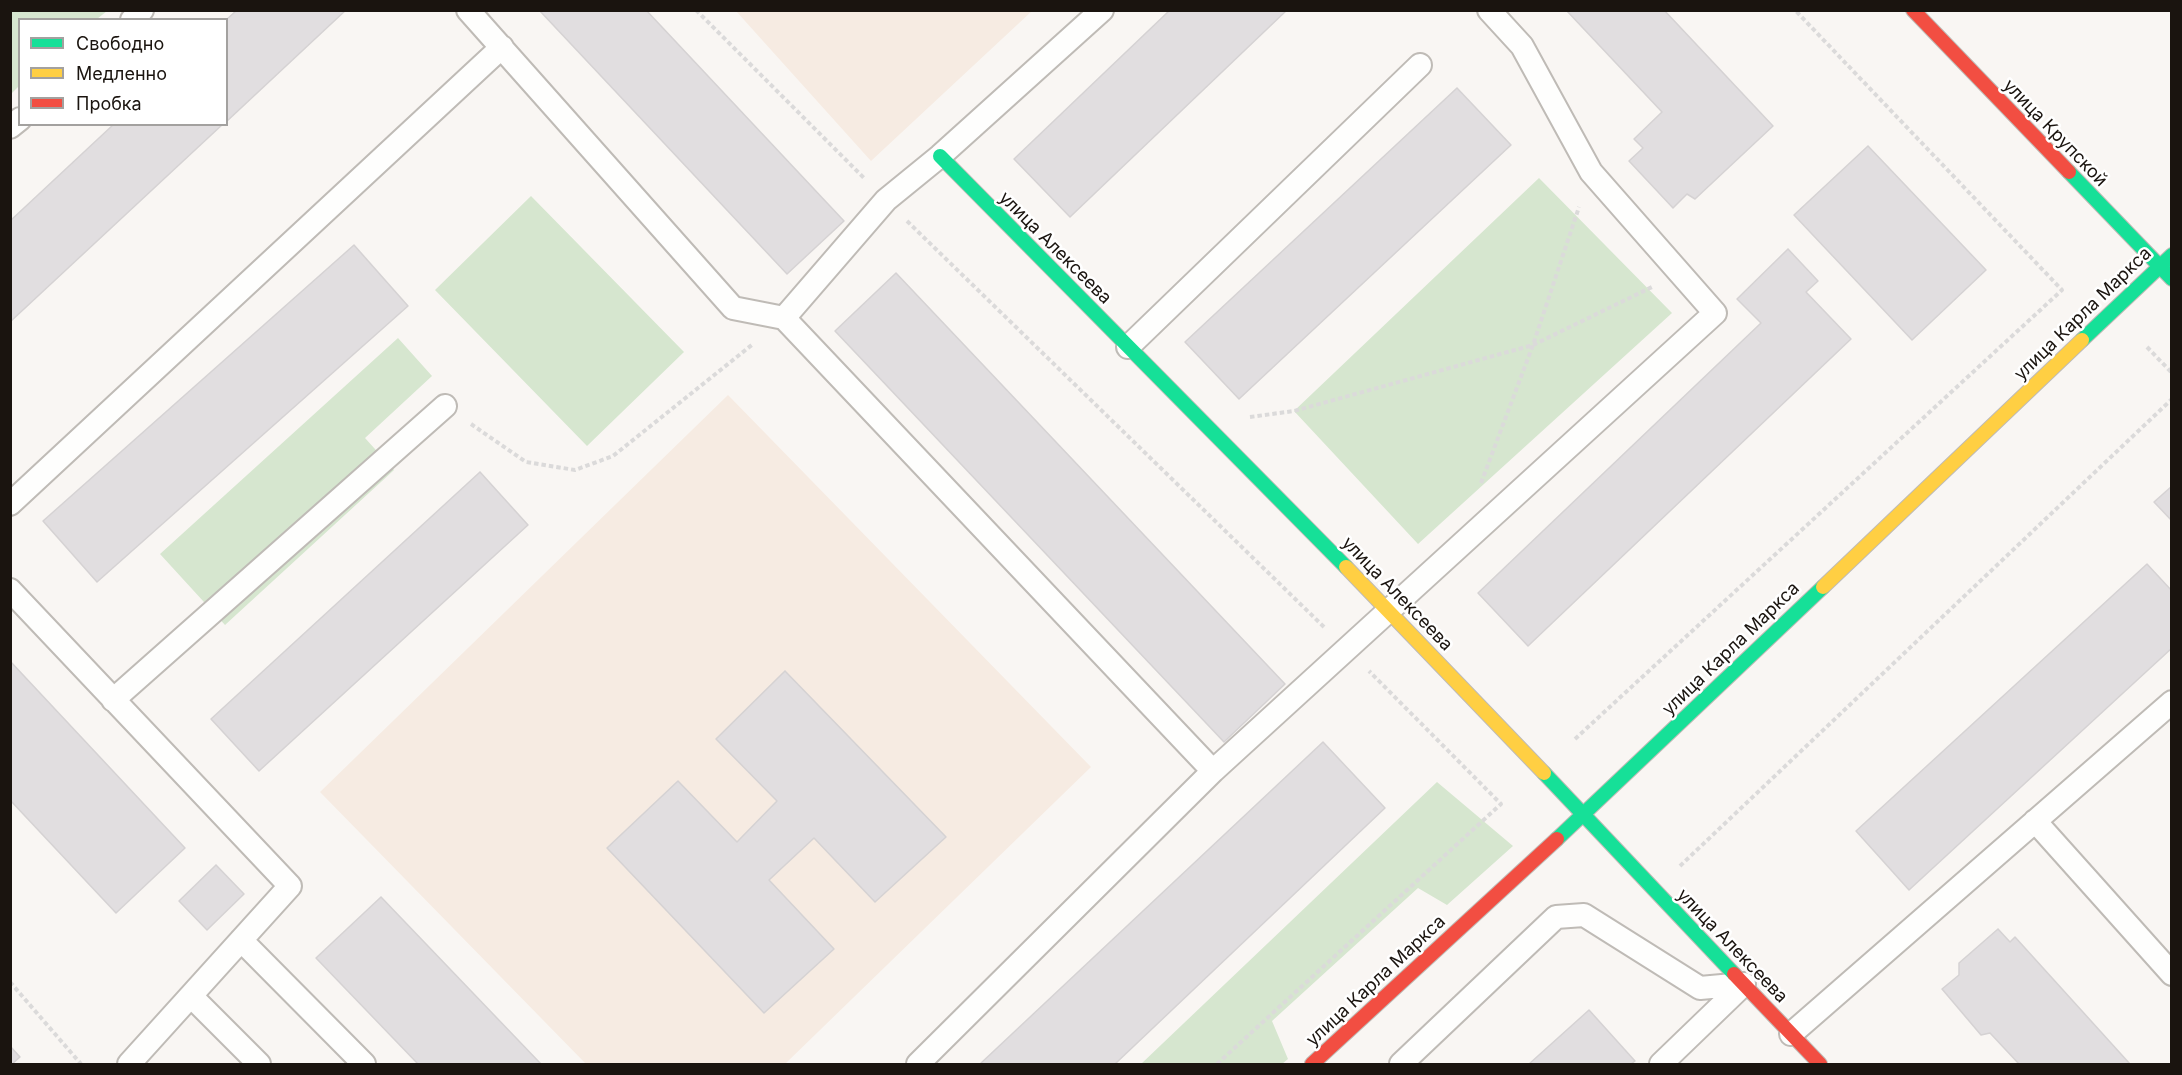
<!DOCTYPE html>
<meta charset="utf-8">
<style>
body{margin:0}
#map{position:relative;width:2182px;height:1075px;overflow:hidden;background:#f9f6f3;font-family:Inter,sans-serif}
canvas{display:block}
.frame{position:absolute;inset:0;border:12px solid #1a140f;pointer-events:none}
.legend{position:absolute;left:18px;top:18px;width:210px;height:108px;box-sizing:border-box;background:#fff;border:2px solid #a3a19f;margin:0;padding:8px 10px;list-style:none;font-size:18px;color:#1a140f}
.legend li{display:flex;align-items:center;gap:12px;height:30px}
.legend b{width:30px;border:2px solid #a3a19f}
</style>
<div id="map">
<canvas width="2182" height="1075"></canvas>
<div class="frame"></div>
<ul class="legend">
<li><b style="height:8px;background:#16e098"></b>Свободно</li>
<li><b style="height:8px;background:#ffcf43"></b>Медленно</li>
<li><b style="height:8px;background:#f24e42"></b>Пробка</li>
</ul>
</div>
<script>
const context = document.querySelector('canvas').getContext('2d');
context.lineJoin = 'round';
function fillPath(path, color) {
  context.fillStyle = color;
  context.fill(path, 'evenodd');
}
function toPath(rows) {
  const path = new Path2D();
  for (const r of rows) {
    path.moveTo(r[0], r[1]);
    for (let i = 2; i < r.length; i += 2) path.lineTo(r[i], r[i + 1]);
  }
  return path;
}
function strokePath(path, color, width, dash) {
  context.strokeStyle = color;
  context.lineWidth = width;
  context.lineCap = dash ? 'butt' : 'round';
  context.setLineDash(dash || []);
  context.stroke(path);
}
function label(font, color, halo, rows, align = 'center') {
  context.font = font + ' Inter,sans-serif';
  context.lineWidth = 5;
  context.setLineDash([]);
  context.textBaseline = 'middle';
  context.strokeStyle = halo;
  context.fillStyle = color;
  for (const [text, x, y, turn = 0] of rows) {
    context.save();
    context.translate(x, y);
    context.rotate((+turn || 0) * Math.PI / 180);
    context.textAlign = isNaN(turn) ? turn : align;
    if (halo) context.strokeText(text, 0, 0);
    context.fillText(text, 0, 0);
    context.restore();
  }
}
fillPath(toPath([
 [736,11,1032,11,871,161],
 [728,395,1091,767,785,1064,586,1064,320,792]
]), '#f6ebe2');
fillPath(toPath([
 [12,10,107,10,107,11,97,19,20,20,19,86,11,94],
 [1539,178,1672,313,1418,544,1294,411],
 [531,196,684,352,587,446,435,290],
 [398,338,432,376,365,438,394,470,225,625,160,554],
 [1437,782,1513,846,1447,905,1418,888,1272,1021,1288,1059,1282,1064,1141,1064]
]), '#d6e6cf');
const building = toPath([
 [237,10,346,10,226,122,226,20,237,10],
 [539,10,646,10,844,221,787,274,539,10],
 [1170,10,1287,10,1070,217,1014,159,1170,10],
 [1566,10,1664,10,1773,126,1695,199,1687,194,1673,208,1629,161,1643,148,1634,139,1662,112,1566,10],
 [1457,88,1511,145,1239,399,1185,342,1457,88],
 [114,124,223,124,10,322,10,221,114,124],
 [1868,146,1986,270,1912,340,1794,215,1868,146],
 [354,245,408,306,97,582,43,521,354,245],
 [1788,249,1818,281,1806,292,1851,339,1528,646,1478,593,1761,323,1737,299,1788,249],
 [896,273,1285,684,1224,742,835,331,896,273],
 [480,472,528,525,259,771,211,719,480,472],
 [2172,486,2172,521,2154,502,2172,486],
 [2147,564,2172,591,2172,648,1909,890,1856,831,2147,564],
 [10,661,185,848,116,913,10,800,10,661],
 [785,671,946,837,875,902,814,838,769,880,834,949,764,1013,607,848,678,781,737,842,777,801,716,739,785,671],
 [1323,742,1385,808,1115,1064,980,1064,1323,742],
 [216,865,244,894,207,930,179,901,216,865],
 [381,897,541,1064,418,1064,316,958,381,897],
 [1998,929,2010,942,2015,937,2130,1064,2019,1064,1990,1033,1981,1035,1942,989,1959,975,1959,963,1998,929],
 [1589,1010,1635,1061,1631,1064,1529,1064,1589,1010],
 [10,1046,20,1057,12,1064,10,1064,10,1046]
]);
fillPath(building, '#e1dee0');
strokePath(building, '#d5d2d3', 1.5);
const lane = toPath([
 [468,10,733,308,784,318,886,200,940,156,1102,10],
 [132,20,142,10],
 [10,127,20,119],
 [784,318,1213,771],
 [1128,347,1420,65],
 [10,504,502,47],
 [10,590,290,886,129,1064],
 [113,700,445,406],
 [2035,821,2172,974],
 [241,940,364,1064],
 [191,996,259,1064],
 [1791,1034,2172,702],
 [918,1064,1213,771,1715,313,1591,172,1522,46,1489,10],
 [1401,1064,1556,917,1584,915,1700,988,1744,984],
 [1661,1064,1744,984]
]);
const fast = toPath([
 [940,156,1346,567],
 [2069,172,2172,279],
 [2082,340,2172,255],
 [1544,773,1734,974],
 [1557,839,1823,587]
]);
const slow = toPath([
 [1346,567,1544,773],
 [1823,587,2082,340]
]);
const jam = toPath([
 [1913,10,2069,172],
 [1734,974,1820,1064],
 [1312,1064,1557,839]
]);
strokePath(lane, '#bfbbb6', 26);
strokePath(fast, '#bfbbb6', 16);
strokePath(slow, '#bfbbb6', 16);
strokePath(jam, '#bfbbb6', 16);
strokePath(toPath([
 [696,10,864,178],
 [907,221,1325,628],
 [2147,347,2172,373],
 [1250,417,1294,411,1533,345,1652,287],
 [471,424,526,462,575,470,613,456,753,344],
 [1481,483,1533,345,1579,207],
 [1575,739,2062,290,1795,10],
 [1680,866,2172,399],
 [10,982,81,1064],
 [1217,1064,1501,804,1369,671]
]), '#dbdada', 4, [4.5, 3]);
strokePath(lane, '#fefefd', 22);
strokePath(fast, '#16e098', 14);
strokePath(slow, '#ffcf43', 14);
strokePath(jam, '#f24e42', 14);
label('18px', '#1a140f', '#fff', [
 ["улица Крупской",2055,133,46],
 ["улица Алексеева",1055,248,45],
 ["улица Карла Маркса",2083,314,-44],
 ["улица Алексеева",1397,594,46],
 ["улица Карла Маркса",1731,649,-44],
 ["улица Алексеева",1732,946,46],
 ["улица Карла Маркса",1376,981,-43]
]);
</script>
